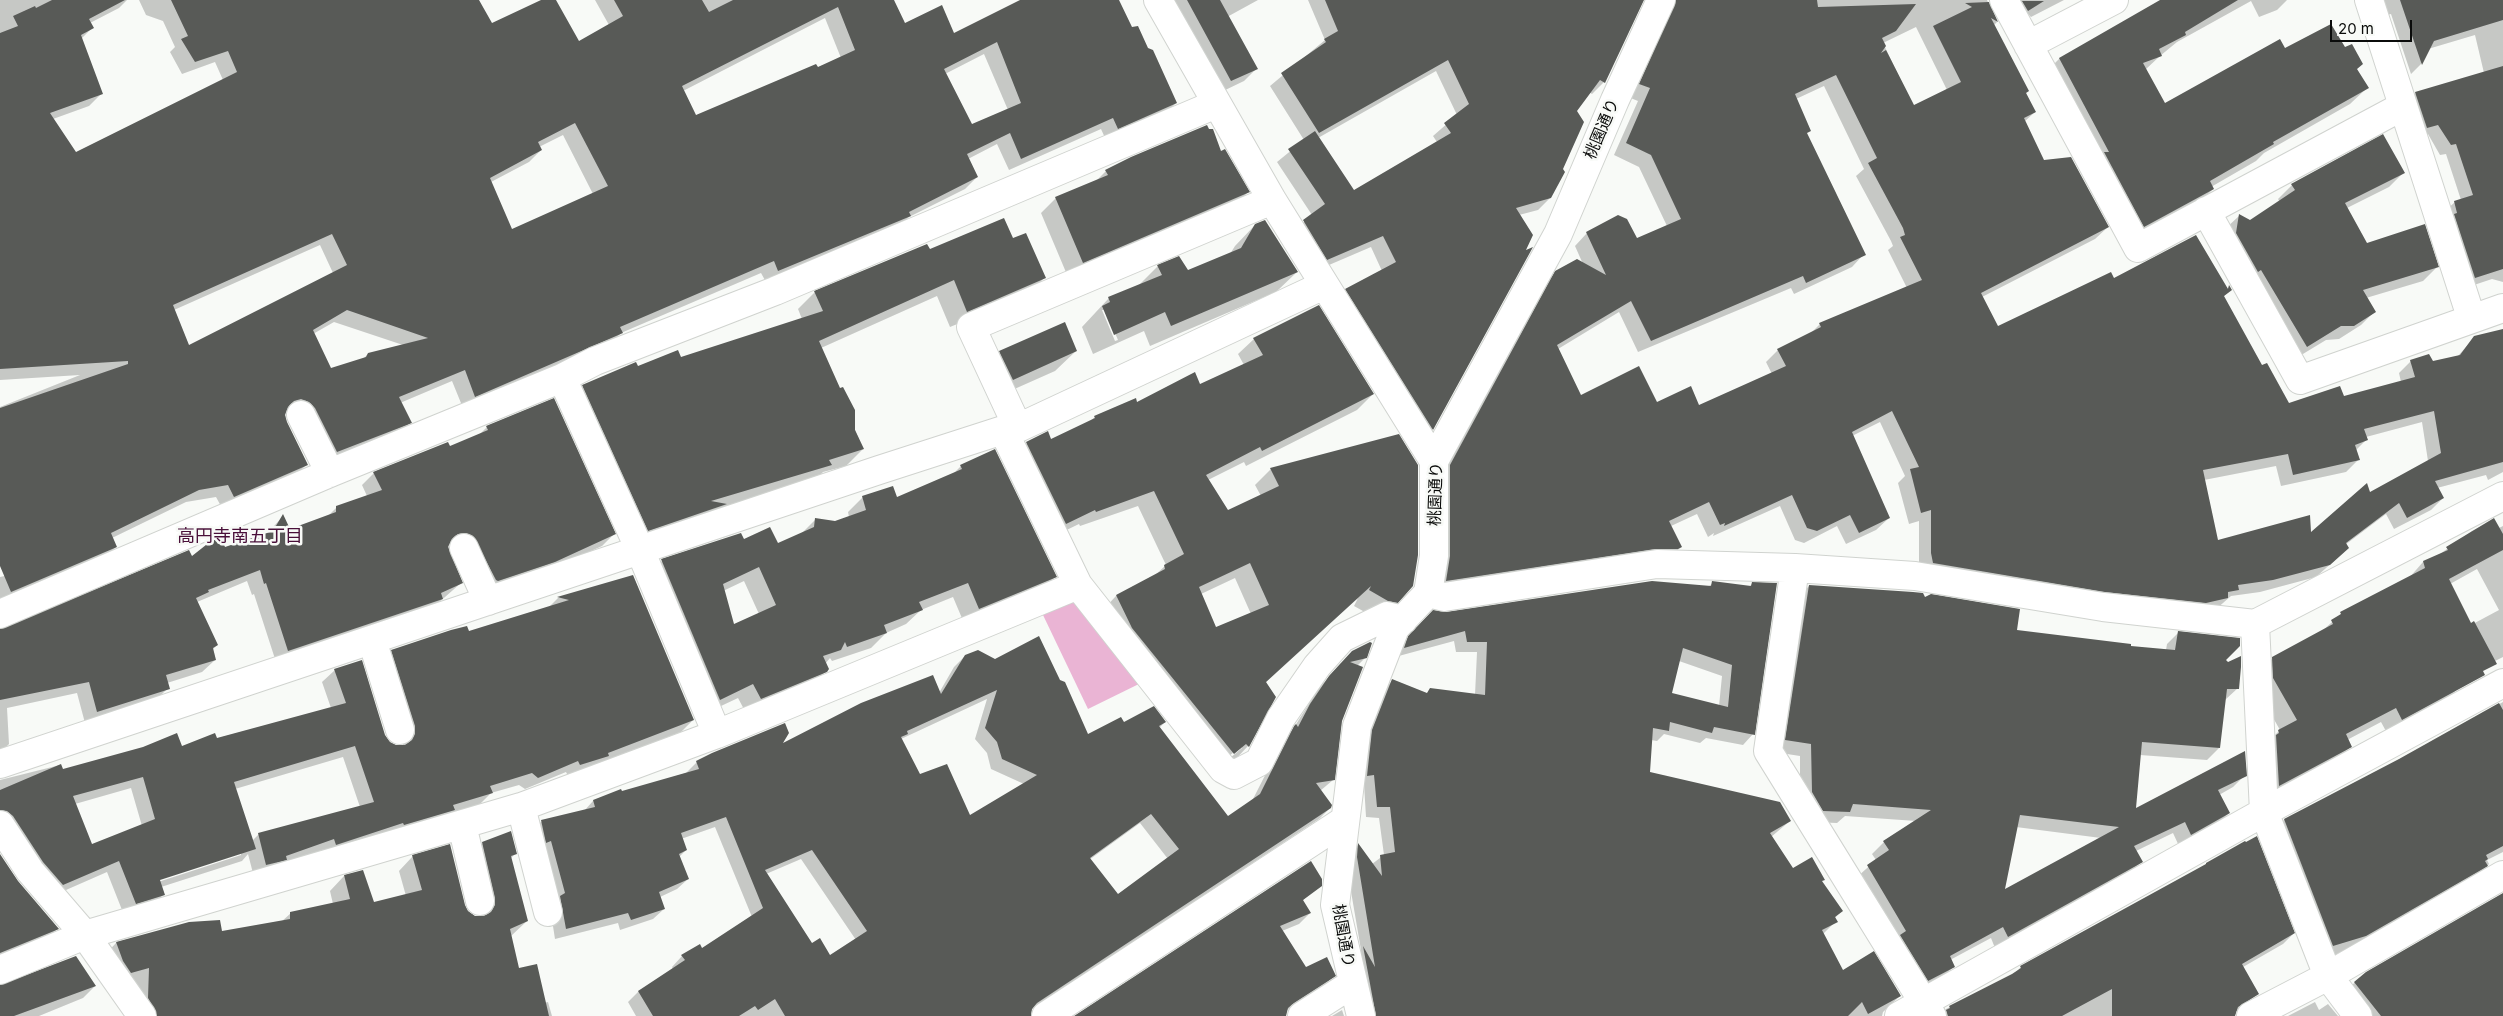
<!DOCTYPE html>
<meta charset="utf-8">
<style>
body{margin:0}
#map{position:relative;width:2503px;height:1016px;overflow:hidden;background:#f8faf7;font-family:Inter,sans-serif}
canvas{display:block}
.scale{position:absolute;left:2330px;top:20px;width:82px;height:22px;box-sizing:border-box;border:2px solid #0b0c0b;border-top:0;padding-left:6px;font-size:15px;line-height:18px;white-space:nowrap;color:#0b0c0b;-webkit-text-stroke:4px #f8faf7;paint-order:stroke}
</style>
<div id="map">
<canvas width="2503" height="1016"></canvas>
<div class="scale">20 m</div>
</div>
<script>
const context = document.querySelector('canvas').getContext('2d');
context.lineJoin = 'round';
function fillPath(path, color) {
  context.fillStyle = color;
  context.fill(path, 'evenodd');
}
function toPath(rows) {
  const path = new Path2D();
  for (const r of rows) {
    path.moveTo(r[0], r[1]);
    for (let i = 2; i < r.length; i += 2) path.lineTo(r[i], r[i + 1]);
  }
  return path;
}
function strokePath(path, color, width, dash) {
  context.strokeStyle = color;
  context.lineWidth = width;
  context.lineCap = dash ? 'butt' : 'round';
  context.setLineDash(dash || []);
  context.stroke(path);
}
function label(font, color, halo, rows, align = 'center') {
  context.font = font + ' Inter,"Noto Sans JP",sans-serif';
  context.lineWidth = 5;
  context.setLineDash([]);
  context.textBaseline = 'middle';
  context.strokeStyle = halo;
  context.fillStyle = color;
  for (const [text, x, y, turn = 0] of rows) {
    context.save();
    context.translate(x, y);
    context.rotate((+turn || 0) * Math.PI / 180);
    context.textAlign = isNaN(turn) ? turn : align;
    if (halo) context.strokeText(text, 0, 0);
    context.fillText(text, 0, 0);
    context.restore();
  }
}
fillPath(toPath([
 [1075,600,1145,681,1088,709,1043,615]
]), '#eab4d4');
fillPath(toPath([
 [0,0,127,0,119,8,90,23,92,28,81,39,101,94,89,106,53,119,75,154,223,80,215,62,182,74,170,52,175,47,163,21,146,15,139,0,477,0,492,25,544,0,555,0,579,43,609,25,595,0,893,0,904,24,954,34,1022,0,1118,0,1131,29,1176,103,1164,115,1106,140,1101,129,1009,170,997,144,968,159,977,177,965,189,909,217,898,228,766,282,761,273,621,333,609,345,463,408,452,381,400,403,411,422,398,434,325,464,289,411,285,412,286,422,307,464,295,476,222,508,216,497,186,502,112,538,116,547,104,559,0,603,0,577,18,573,0,563,0,407,80,375,0,380],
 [825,18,841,58,695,116,683,91],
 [984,54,1008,110,971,126,945,74],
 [563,135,593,194,512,231,491,182,529,162,541,150,539,147],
 [320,245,333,273,189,346,174,310],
 [334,322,403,345,368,354,363,359,330,369,313,334],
 [1168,0,1258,0,1227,17,1256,69,1244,81,1219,93],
 [1308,0,1642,0,1604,82,1592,94,1589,92,1575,110,1550,198,1538,210,1519,215,1523,252,1531,249,1432,429,1420,441,1334,302,1346,290,1382,271,1371,247,1315,271,1291,233,1312,215,1277,162,1304,140,1270,86,1325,40],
 [1436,71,1457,115,1433,136,1437,142,1354,192,1318,138],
 [1658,0,1987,0,1997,22,1994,25,2035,112,2024,122,2043,161,2108,227,2095,239,1982,297,1997,328,2113,279,2227,289,2229,287,2230,290,2223,297,2262,366,2289,404,2343,397,2401,382,2399,373,2411,361,2432,363,2457,357,2474,338,2503,330,2503,472,2488,480,2486,475,2437,488,2443,498,2431,510,2394,529,2386,514,2345,545,2335,560,2316,577,2260,592,2231,596,2215,610,2193,615,1919,565,1919,521,1909,524,1898,483,1905,476,1880,422,1852,436,1889,518,1876,530,1846,544,1837,526,1804,543,1795,540,1780,506,1713,536,1714,533,1708,537,1697,514,1671,526,1681,547,1668,559,1434,592,1438,478,1543,285,1556,272,1583,264,1575,246,1587,233,1637,240,1667,226,1639,167,1614,155,1638,101,1628,97],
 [1916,27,1947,90,1913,106,1883,43],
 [1824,86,1864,169,1856,176,1891,241,1893,246,1888,250,1907,288,1820,324,1810,334,1778,350,1766,362,1772,374,1699,407,1580,396,1558,349,1619,312,1638,352,1791,288,1794,294,1852,267,1864,254,1806,133,1796,99],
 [2422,422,2428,461,2369,494,2310,534,2217,541,2204,480,2276,466,2281,486,2346,472,2358,460,2355,451,2367,439,2366,437],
 [2001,0,2064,0,2031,17,2028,14,2015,22],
 [2176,0,2287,0,2277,10,2259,17,2251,1,2177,42,2160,56,2145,70,2164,105,2284,50,2356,69,2367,88,2350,104,2264,153,2256,161,2211,187,2213,189,2196,206,2127,243,2043,75,2060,58],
 [2375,0,2503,0,2503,282,2492,279,2465,288,2444,212,2455,202,2461,200,2446,154,2440,155,2428,134,2416,138,2405,104,2416,93,2484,73,2475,35,2428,49,2421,64,2411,74,2391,14,2380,17],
 [1221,152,1248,192,1233,208,1068,277,1041,213,1056,198,1095,182,1106,171],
 [2403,173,2389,187,2347,208,2367,244,2437,267,2423,281,2366,298,2375,311,2361,325,2339,339,2326,340,2293,360,2225,229,2239,216,2251,221,2280,202,2278,199,2292,185],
 [1255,225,1297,272,1276,292,1150,346,1144,331,1093,354,1082,327,1109,298,1138,286,1158,266,1188,272,1230,254,1235,246],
 [1102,310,1105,310,1118,340,1115,341],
 [1012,240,1044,278,1028,295,950,327,937,296,821,348,863,449,846,466,823,472,814,482,632,547,566,403,583,386,637,368,681,358,802,319,798,309,815,292,930,250],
 [1318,306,1373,394,1357,410,1246,466,1244,462,1208,480,1227,512,1261,496,1255,485,1271,469,1398,436,1417,466,1417,555,1412,585,1381,618,1372,616,1354,606,1358,598,1265,683,1275,697,1248,746,1233,762,1230,758,1218,768,1116,644,1101,612,1116,596,1153,577,1166,565,1138,506,1080,526,1079,524,1050,538,1011,458,1027,443,1048,433,1051,440,1089,422,1095,417,1135,400,1137,403,1194,374,1200,386,1244,365,1238,354,1254,339],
 [1235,578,1251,614,1216,629,1201,594],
 [1242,745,1242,748,1230,758,1228,757],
 [1076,351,1055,371,992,399,980,372,1000,352],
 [487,427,614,534,602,546,541,574,485,592,453,544,448,545,461,583,429,611,276,662,254,594,252,595,247,581,197,602,217,645,212,650,215,660,202,672,167,683,168,688,156,700,85,723,77,693,7,708,9,744,0,753,0,630,192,558,267,534,283,516,289,530,328,516,337,507,367,496,362,485,374,473,450,448,479,435],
 [961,466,1055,577,1040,592,964,623,953,597,921,610,906,624,886,633,871,648,832,661,830,658,825,664,826,671,811,686,746,713,738,698,704,714,647,575,662,561,740,534,743,541,777,545,800,535,816,519,835,522,849,517,848,512,863,497,896,499,952,475],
 [744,581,759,614,733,626,723,591],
 [2494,520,2499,528,2503,526,2503,657,2455,681,2458,688,2444,703,2387,733,2381,722,2347,740,2351,746,2336,761,2265,800,2264,746,2280,730,2259,693,2258,672,2273,658,2321,632,2341,614,2409,578,2423,562,2440,554,2472,531],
 [2477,569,2499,610,2471,625,2450,584],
 [633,576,693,720,681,732,600,763,595,768,568,776,566,772,525,789,519,785,491,793,479,805,324,856,322,850,254,877,248,854,242,861,161,887,163,895,151,907,124,915,107,872,50,897,0,827,0,780,60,765,62,770,181,748,331,708,322,682,335,670,389,743,396,746,403,746,403,739,380,663,392,651,468,633,548,608,558,598],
 [343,757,360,807,259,834,252,841,235,789],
 [131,788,142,826,91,845,75,804],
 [241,852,241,855,155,883,154,880],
 [1713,583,1749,587,1752,584,1753,734,1743,745,1706,738,1700,743,1664,734,1657,741,1651,740,1649,772,1790,821,1771,837,1793,870,1821,881,1841,911,1835,918,1836,921,1823,934,1842,972,1900,996,1883,1012,1882,1016,1365,1016,1353,958,1361,950,1347,868,1348,855,1358,845,1372,864,1384,855,1379,818,1366,817,1364,784,1357,786,1362,741,1382,691,1392,681,1426,694,1475,695,1477,652,1456,652,1454,641,1395,657,1398,648,1423,623,1446,614,1708,587],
 [1679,661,1722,676,1719,706,1671,694],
 [1809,586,1924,598,2016,631,2130,647,2166,650,2167,644,2179,632,2225,660,2238,688,2225,700,2219,748,2207,760,2140,755,2134,810,2245,775,2233,787,2219,795,2229,813,2217,825,2179,846,2173,833,2136,851,2141,862,2129,874,1995,948,1991,938,1950,960,1954,966,1942,978,1917,992,1856,878,1876,860,1872,854,1884,842,1916,821,1845,816,1837,823,1811,822,1800,804,1800,756,1774,752,1797,598],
 [2016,827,2101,838,2003,892],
 [965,656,1088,735,1123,723,1165,722,1159,728,1228,818,1252,801,1284,738,1293,729,1319,688,1341,663,1366,657,1357,666,1341,720,1333,780,1320,791,1330,808,1319,819,1031,1010,1029,1016,636,1016,628,1002,638,992,673,969,672,967,682,956,702,950,752,917,715,827,681,839,686,850,679,857,688,879,677,889,660,897,664,909,653,919,620,930,618,923,555,939,550,907,531,832,541,822,584,811,593,801,620,791,621,793,686,773,697,762,780,746,939,693,954,667],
 [987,699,975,739,987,753,991,769,1024,784,969,817,920,776,901,739],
 [1140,823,1168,859,1117,895,1089,860],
 [801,859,856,940,830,957,811,945,766,874],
 [2503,702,2503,852,2487,860,2489,864,2475,878,2351,950,2319,959,2270,834,2284,820,2399,760],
 [483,843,516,853,510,859,527,921,511,936,518,970,544,1003,548,1002,552,1016,141,1016,134,1012,135,982,116,987,102,958,116,943,146,937,221,932,281,922,291,913,333,904,330,891,344,876,373,903,406,896,399,871,413,856,464,906,467,912,475,917,481,917,468,858],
 [0,856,17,882,57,929,45,941,0,959],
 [2206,864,2293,934,2283,944,2243,967,2257,994,2235,1012,2234,1016,1939,1016,1946,1009,2013,975,2021,967,2201,868],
 [1320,885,1302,901,1310,913,1299,924,1282,931,1306,968,1334,976,1323,986,1287,1010,1285,1016,1077,1016],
 [2503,894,2503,1016,2358,1016,2343,994,2353,984,2367,973],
 [0,986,95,986,83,998,39,1016,0,1016],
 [2315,1002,2319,1010,2328,1004,2338,1016,2288,1016],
 [1342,1010,1344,1016,1332,1016]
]), '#0003');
fillPath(toPath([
 [52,0,125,0,89,19,94,28,81,35,103,94,50,113,76,152,237,72,228,51,195,62,181,39,188,36,171,0,479,0,492,23,541,0,556,0,579,41,623,16,614,0,702,0,709,12,733,0,894,0,905,23,942,5,954,33,1020,0,1119,0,1132,27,1138,26,1148,48,1153,50,1177,103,1118,129,1113,118,1021,159,1010,133,967,154,978,177,909,212,911,216,778,271,774,261,620,327,623,333,475,397,465,370,399,397,412,423,337,452,315,408,309,402,301,399,294,401,288,407,285,415,287,422,308,465,234,497,228,485,199,490,111,533,117,547,11,592,0,566,0,408,128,364,128,361,0,369,0,33,18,26,13,16,35,6,36,8],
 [838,7,855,50,818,67,816,64,696,115,682,86],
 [997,42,1021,103,972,124,944,69],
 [575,123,608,186,512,229,490,178,542,150,538,142],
 [332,234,347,265,189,345,173,305],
 [347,310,428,338,368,353,366,357,331,368,313,330],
 [1187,0,1220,0,1258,69,1231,81],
 [1325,0,1644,0,1605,83,1600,80,1577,111,1584,122,1563,169,1565,172,1551,198,1516,208,1533,235,1526,250,1533,247,1433,430,1345,289,1396,262,1383,236,1327,260,1303,220,1325,204,1288,149,1315,131,1354,190,1451,133,1444,123,1469,104,1448,60,1319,133,1281,73,1326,42,1324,39,1338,31],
 [1676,0,1817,0,1818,7,1916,4,1896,31,1882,38,1886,46,1881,53,1886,50,1914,105,1961,82,1933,26,1972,7,1965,3,1989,2,1998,22,1991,18,2029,91,2026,93,2036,112,2024,118,2044,160,2071,157,2109,227,1981,293,1998,326,2111,272,2114,278,2196,235,2228,289,2229,285,2232,290,2224,296,2262,365,2267,363,2289,403,2340,386,2344,396,2415,377,2410,360,2429,354,2433,361,2460,355,2474,336,2503,329,2503,462,2435,481,2444,498,2407,518,2399,503,2346,543,2349,548,2330,565,2273,580,2238,585,2239,590,2228,592,2228,598,2206,603,2105,592,1933,563,1931,553,1931,510,1921,513,1910,469,1919,467,1892,411,1852,432,1890,518,1859,533,1850,515,1817,531,1807,528,1792,495,1724,526,1725,523,1720,525,1709,502,1669,521,1682,547,1678,549,1655,549,1446,581,1450,556,1450,465,1555,271,1577,259,1606,275,1586,232,1618,215,1627,219,1637,238,1681,219,1651,155,1626,143,1650,88,1639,84],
 [1836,75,1877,158,1868,163,1903,228,1905,235,1900,237,1922,280,1819,323,1821,327,1777,349,1786,366,1699,405,1691,386,1657,402,1639,366,1581,395,1557,345,1631,301,1651,341,1803,276,1806,283,1866,255,1807,133,1811,131,1795,94],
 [2434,411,2441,453,2370,492,2367,483,2311,532,2310,515,2218,540,2203,470,2288,454,2293,475,2360,460,2355,445,2368,440,2364,429],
 [2160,0,2238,0,2185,32,2186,35,2159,49,2162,56,2143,63,2165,103,2280,39,2285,48,2331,24,2345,47,2352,44,2363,64,2357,69,2369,88,2273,142,2274,144,2210,181,2214,189,2144,227,2104,152,2109,152,2059,58],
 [2400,0,2503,0,2503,20,2434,41,2422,65],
 [2022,1,2044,1,2028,11],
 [2503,66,2503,269,2475,278,2454,214,2457,213,2454,201,2473,195,2456,144,2451,145,2438,125,2427,128,2415,92],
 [1207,125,1209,129,1213,129,1221,151,1225,149,1250,192,1083,263,1055,197,1108,175,1105,170,1131,157],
 [2383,134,2405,173,2345,203,2367,243,2425,224,2439,267,2363,290,2376,312,2354,326,2341,326,2307,347,2261,270,2258,272,2236,233,2239,214,2250,220,2295,190,2291,184],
 [1004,218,1013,238,1026,233,1046,278,967,312,954,280,819,341,840,388,843,387,855,410,855,430,864,449,829,460,832,465,711,501,727,504,648,531,582,385,636,362,638,366,678,350,681,357,823,311,814,291,927,244,930,249],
 [1265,220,1298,272,1171,326,1165,312,1114,335,1102,306,1110,302,1108,297,1162,275,1157,265,1179,256,1188,270,1241,248,1255,224],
 [1319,305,1374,394,1262,451,1260,447,1206,475,1228,510,1279,486,1270,468,1399,434,1418,465,1418,555,1413,586,1398,603,1388,601,1369,590,1371,586,1266,682,1276,697,1249,747,1246,744,1234,754,1132,628,1116,595,1165,569,1164,565,1184,554,1154,491,1096,512,1095,510,1066,524,1026,442,1048,431,1051,439,1095,418,1094,416,1136,398,1137,402,1195,372,1200,384,1263,355,1253,338],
 [1250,563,1269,605,1216,627,1199,587],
 [1065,322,1077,351,1013,380,999,351],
 [554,398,616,534,555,562,498,581,496,580,473,536,466,533,458,534,452,539,448,547,463,583,441,593,443,599,288,651,266,583,264,584,260,570,208,590,209,592,196,598,218,645,213,648,216,660,166,675,170,689,97,712,89,682,0,700,0,629,189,550,192,556,211,541,221,537,225,547,273,531,283,514,290,529,336,512,336,506,382,490,373,472,448,442,450,446,488,430,486,426],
 [995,449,1057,577,979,609,968,583,919,602,923,610,884,625,887,633,847,647,845,642,841,650,823,656,829,669,827,672,761,699,753,684,720,700,661,559,741,533,744,539,770,527,778,543,814,527,815,518,835,521,866,510,862,496,893,486,897,497,962,469,960,465],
 [759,567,776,605,734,624,723,584],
 [2494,518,2503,534,2503,550,2449,579,2471,623,2474,621,2497,664,2483,671,2485,675,2402,720,2396,708,2346,734,2352,747,2279,786,2276,735,2279,733,2278,730,2297,720,2273,678,2272,657,2333,624,2331,620,2341,614,2340,612,2425,568,2423,561,2448,550,2446,547],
 [633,575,694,720,608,753,609,756,580,765,578,761,538,778,532,773,490,786,493,793,453,805,455,810,404,825,403,823,336,845,334,839,286,856,287,860,266,865,258,833,374,802,355,746,234,782,256,849,160,880,165,895,136,904,119,861,63,885,43,862,13,816,7,811,0,810,0,790,61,764,63,769,143,747,177,733,182,746,215,733,217,738,346,703,334,669,362,660,385,735,390,742,396,745,405,745,412,740,415,734,415,726,391,650,451,630,467,626,469,631,569,600,557,597],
 [143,777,155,819,92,844,73,796],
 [1652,581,1711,586,1712,581,1751,586,1752,582,1777,583,1755,735,1714,727,1712,733,1670,722,1669,731,1653,728,1650,772,1780,802,1791,821,1770,833,1793,868,1812,857,1825,880,1822,881,1843,911,1835,917,1838,922,1822,930,1843,970,1874,951,1901,996,1868,1014,1862,1002,1848,1016,1376,1016,1363,946,1375,967,1357,857,1358,843,1382,876,1380,855,1395,852,1390,807,1377,807,1374,775,1367,776,1372,730,1392,679,1427,693,1430,688,1485,695,1487,642,1467,642,1465,631,1404,648,1408,636,1433,610,1446,612],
 [1683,648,1732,665,1728,707,1672,693],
 [1809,585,1913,592,1923,593,1925,597,1931,594,2020,609,2017,630,2131,644,2131,646,2175,650,2178,631,2240,638,2240,646,2226,660,2228,662,2241,656,2241,667,2239,689,2227,689,2220,748,2142,742,2136,808,2245,751,2247,776,2218,790,2230,813,2191,835,2185,822,2134,846,2143,862,2008,937,2003,927,1950,956,1955,967,1928,981,1900,935,1906,931,1867,865,1889,850,1883,841,1931,810,1853,804,1850,812,1823,811,1812,792,1811,744,1785,740],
 [2020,815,2102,825,2119,827,2005,889],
 [1039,636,1060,680,1065,682,1088,734,1121,717,1124,722,1154,706,1166,722,1159,726,1228,816,1260,794,1294,726,1296,724,1298,727,1310,704,1329,676,1352,651,1370,642,1372,643,1367,658,1350,662,1363,667,1342,721,1335,780,1316,783,1332,805,1331,808,1037,1003,1032,1009,1031,1016,785,1016,775,999,758,1010,755,1006,739,1016,653,1016,638,991,685,960,681,955,700,944,702,948,763,908,726,817,681,833,687,850,679,854,689,879,659,892,665,909,631,920,628,913,566,929,560,896,565,893,551,841,546,843,541,820,595,807,593,800,621,789,622,791,699,769,696,761,712,753,785,723,789,733,783,743,861,703,933,675,941,694,965,655,978,650,995,659],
 [997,690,985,728,997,742,1002,759,1037,775,970,815,947,764,920,774,901,737,908,734,907,731],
 [1151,814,1179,849,1118,894,1090,858],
 [812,850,867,931,830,955,820,938,812,943,765,870],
 [2499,703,2503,710,2503,846,2486,855,2488,859,2485,861,2488,866,2366,936,2333,946,2284,819,2399,759],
 [511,831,517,854,511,856,528,921,510,929,519,968,537,964,549,1016,157,1016,148,998,149,968,131,973,123,961,116,942,189,922,220,920,222,931,290,919,290,912,350,899,344,875,363,870,374,902,422,890,412,855,450,844,465,905,468,911,475,916,484,916,491,912,495,905,495,898,482,842],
 [2257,836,2295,933,2242,964,2259,994,2238,1007,2235,1016,2112,1016,2112,989,2062,1016,1948,1016,1946,1010,1950,1008,1949,1006,2012,974,2021,968,2020,966,2206,864,2206,863,2245,841,2246,842],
 [0,854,18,881,59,929,0,953],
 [1311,861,1322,879,1322,886,1303,900,1311,913,1280,926,1306,967,1327,957,1336,976,1294,1003,1288,1008,1286,1016,1074,1016],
 [2503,893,2503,1016,2381,1016,2354,982,2366,972],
 [76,956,96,986,14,1016,0,1016,0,985]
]), '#585a57');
const street = toPath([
 [1158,0,1272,200,1434,461],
 [2004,0,2138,248,2403,106],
 [2369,0,2471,317],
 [2028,45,2114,0],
 [2206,211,2300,380,2503,308],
 [562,378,640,550,717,734],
 [301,415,330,473],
 [1018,428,971,327,1272,200],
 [464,548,488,601],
 [1795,568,1768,751,1932,1016],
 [1078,585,1223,769,1234,775,1259,762,1281,718,1317,666,1342,638,1387,616,1403,620],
 [1428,593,1444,597,1657,564,1795,568,1915,576,2103,607,2255,624,2503,496],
 [0,614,330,473,562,378,595,361,775,291,1216,104],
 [2255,624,2264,812,2328,976,2358,1016],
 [372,640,400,730],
 [0,764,879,470,1003,430,1018,428,1324,285],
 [521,807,548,912],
 [0,825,30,871,85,935,142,1016],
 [462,825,480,901],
 [0,970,85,935,521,807,717,734,1078,585,1003,430],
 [1046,1016,1345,820],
 [1302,1016,1352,984],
 [1361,1016,1335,905,1357,726,1395,628,1428,593,1434,556,1434,461,1558,234,1615,100,1661,0],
 [1899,1016,2264,812,2503,683],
 [2251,1016,2328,976,2503,875]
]);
strokePath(street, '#d0d3cf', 30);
strokePath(street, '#fff', 28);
label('16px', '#0b0c0b', '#f8faf7', [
 ["桃園通り",1602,129,-67],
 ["桃園通り",1436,494,-88],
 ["桃園通り",1343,936,80]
]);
label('18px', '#490f39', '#f8faf7', [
 ["高円寺南五丁目",240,537]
]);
</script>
